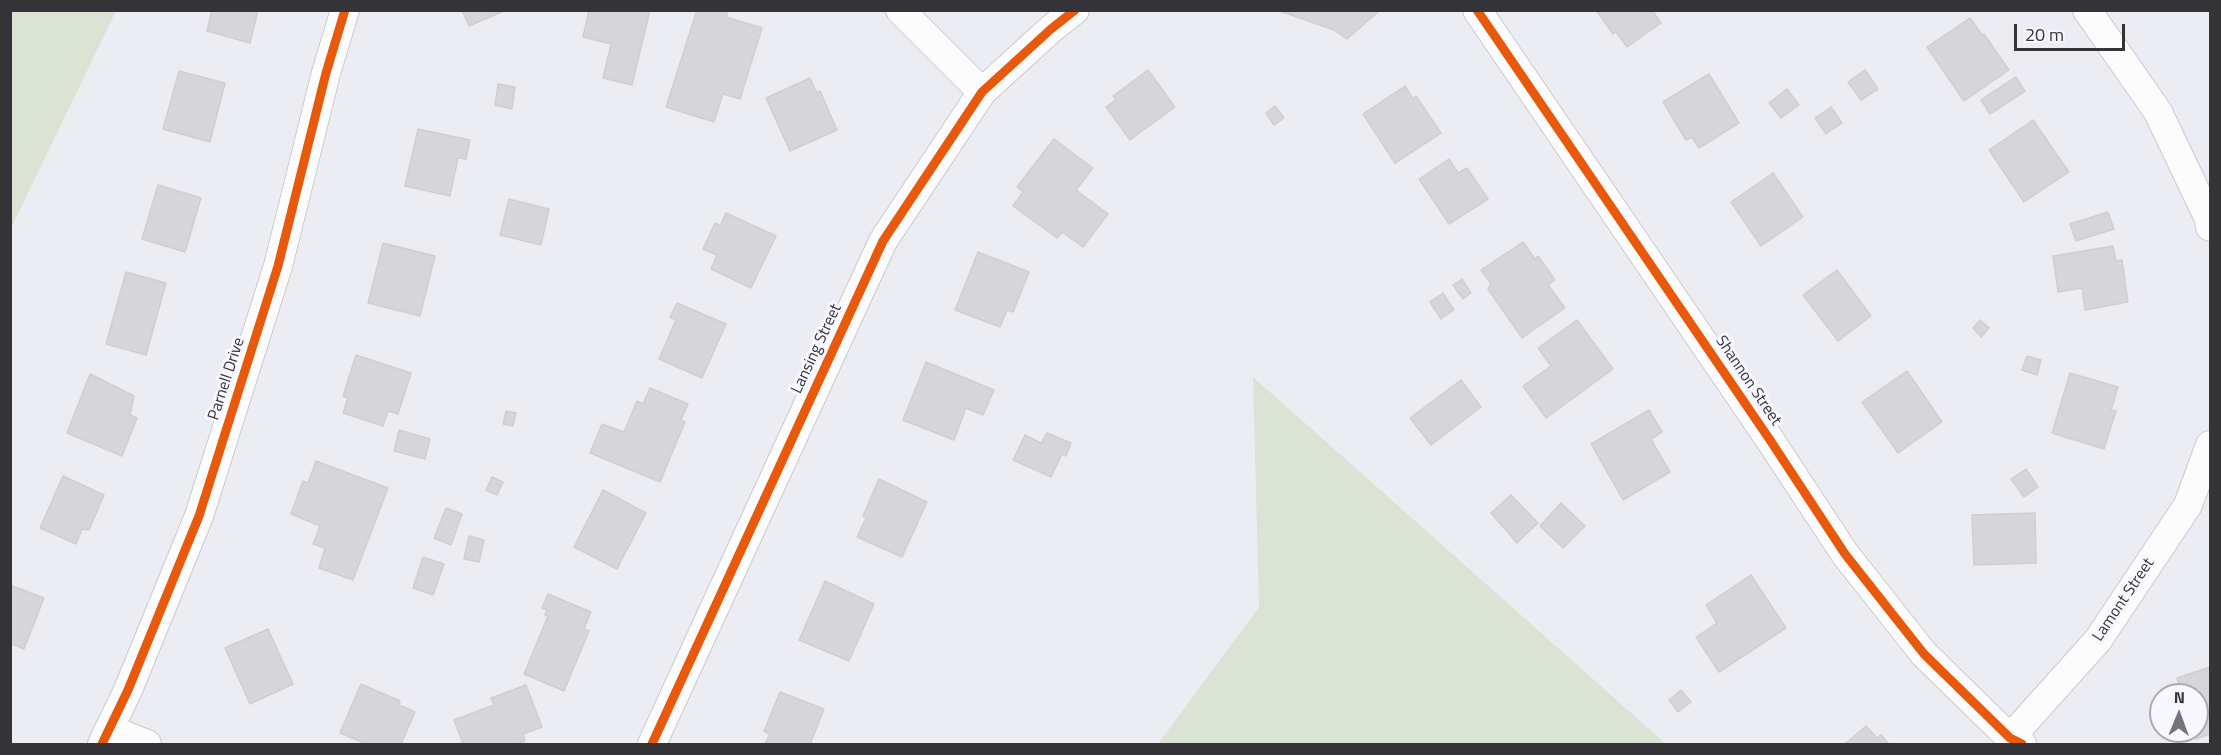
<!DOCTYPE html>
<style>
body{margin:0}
#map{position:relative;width:2221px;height:755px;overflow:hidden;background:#ecedf3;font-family:"Titillium Web",sans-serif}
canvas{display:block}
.frame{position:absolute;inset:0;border:12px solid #333338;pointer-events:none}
.north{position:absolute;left:2149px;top:683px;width:60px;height:60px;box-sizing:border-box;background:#f7f8ff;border:2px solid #a9a9af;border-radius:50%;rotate:1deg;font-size:16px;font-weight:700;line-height:24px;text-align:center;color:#333338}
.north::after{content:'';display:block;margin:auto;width:21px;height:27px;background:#747479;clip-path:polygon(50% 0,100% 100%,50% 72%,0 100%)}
.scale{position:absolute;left:2014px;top:24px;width:111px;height:27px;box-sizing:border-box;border:3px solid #333338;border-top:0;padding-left:8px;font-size:18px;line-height:21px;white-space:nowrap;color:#333338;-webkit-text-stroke:4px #f7f8ff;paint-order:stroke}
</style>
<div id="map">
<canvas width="2221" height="755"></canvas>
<div class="frame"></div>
<div class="north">N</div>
<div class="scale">20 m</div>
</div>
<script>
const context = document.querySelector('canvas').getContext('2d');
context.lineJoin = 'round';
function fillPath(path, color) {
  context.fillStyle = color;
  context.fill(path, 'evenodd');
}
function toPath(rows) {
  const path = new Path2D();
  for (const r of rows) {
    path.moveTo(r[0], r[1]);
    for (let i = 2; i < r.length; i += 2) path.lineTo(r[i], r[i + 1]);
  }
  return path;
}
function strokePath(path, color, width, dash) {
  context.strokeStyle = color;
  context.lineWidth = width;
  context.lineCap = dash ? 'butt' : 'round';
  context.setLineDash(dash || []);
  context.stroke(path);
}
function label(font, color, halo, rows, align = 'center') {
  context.font = font + ' "Titillium Web",sans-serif';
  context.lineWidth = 6;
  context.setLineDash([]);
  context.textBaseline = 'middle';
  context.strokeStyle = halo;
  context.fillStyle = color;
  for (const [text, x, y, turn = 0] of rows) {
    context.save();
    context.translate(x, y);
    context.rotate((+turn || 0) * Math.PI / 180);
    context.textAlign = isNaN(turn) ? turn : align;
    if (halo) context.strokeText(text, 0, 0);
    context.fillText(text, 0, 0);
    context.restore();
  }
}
fillPath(toPath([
 [11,10,116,11,11,228,10,11],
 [1253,377,1341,455,1666,744,1158,744,1259,607]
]), '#dbe3d5');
const building = toPath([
 [212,10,258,10,250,43,207,31,212,10],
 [462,10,506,10,469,26,462,10],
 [589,10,650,10,632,85,603,78,611,44,583,37,589,10],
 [697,10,728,10,726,17,762,28,740,99,723,94,714,122,666,107,697,10],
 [1277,10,1380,10,1347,39,1334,30,1277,10],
 [1596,10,1652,10,1661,23,1627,47,1616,32,1613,34,1596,10],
 [1970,18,1982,35,1984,34,2009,70,1964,101,1927,47,1970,18],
 [1148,70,1175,107,1130,140,1106,107,1116,100,1113,96,1148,70],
 [1865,70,1878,89,1861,100,1848,82,1865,70],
 [179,71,225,83,210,142,163,129,179,71],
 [1709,74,1739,123,1699,148,1692,137,1686,140,1663,102,1709,74],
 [2016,77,2025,91,1990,114,1981,100,2016,77],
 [810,78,817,93,820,91,837,130,790,151,766,98,810,78],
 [498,84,515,87,512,109,495,105,498,84],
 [1405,86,1413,99,1416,96,1441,133,1395,163,1363,114,1405,86],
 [1787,89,1799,105,1781,118,1769,103,1787,89],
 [1275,106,1284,118,1274,125,1266,113,1275,106],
 [1831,107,1842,123,1826,134,1815,118,1831,107],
 [2033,120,2069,172,2024,202,1989,150,2033,120],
 [418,129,470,140,466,159,458,158,450,196,405,186,418,129],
 [1054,139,1093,168,1076,190,1108,214,1083,247,1062,232,1057,238,1013,206,1023,192,1017,187,1054,139],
 [1449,159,1458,173,1467,168,1488,199,1449,224,1419,179,1449,159],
 [1773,173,1803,217,1761,246,1731,202,1773,173],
 [158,185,201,198,185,252,142,239,158,185],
 [509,199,549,209,541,245,500,235,509,199],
 [2108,212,2114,229,2076,241,2070,224,2108,212],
 [726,213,776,236,751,288,711,269,717,255,703,249,715,223,720,226,726,213],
 [1523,242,1535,259,1538,256,1555,280,1548,285,1565,308,1522,338,1488,289,1491,284,1481,270,1523,242],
 [383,243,435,256,420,316,368,303,383,243],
 [2113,246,2116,261,2122,260,2128,302,2085,310,2082,288,2058,292,2053,256,2113,246],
 [978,252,1029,272,1013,312,1007,310,1000,327,955,310,978,252],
 [1837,270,1871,316,1838,341,1803,295,1837,270],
 [126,272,166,283,146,355,106,344,126,272],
 [1462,279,1471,293,1463,299,1453,285,1462,279],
 [1443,293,1454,310,1441,319,1430,302,1443,293],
 [677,303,726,324,702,378,659,359,676,320,670,317,677,303],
 [1577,320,1613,369,1546,418,1523,386,1551,366,1538,348,1577,320],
 [1980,320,1989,328,1981,337,1973,328,1980,320],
 [356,355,411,373,398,414,388,411,383,426,343,413,348,398,343,396,356,355],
 [2027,356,2041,360,2037,375,2022,370,2027,356],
 [926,362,994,390,983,415,966,408,954,440,903,420,926,362],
 [1907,371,1942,422,1898,453,1862,402,1907,371],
 [2070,373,2118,387,2111,410,2116,411,2104,449,2052,433,2070,373],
 [90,374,134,396,130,415,137,418,122,456,67,433,90,374],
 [1461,380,1481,407,1431,445,1410,418,1461,380],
 [650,388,688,404,681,420,685,422,660,482,590,453,602,424,624,432,637,401,643,404,650,388],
 [1649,410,1662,432,1651,439,1670,472,1623,500,1591,444,1649,410],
 [506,411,516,413,513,426,503,424,506,411],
 [399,430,430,439,425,459,394,451,399,430],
 [1047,433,1071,443,1066,456,1062,454,1051,477,1013,460,1025,435,1041,443,1047,433],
 [316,461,388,488,353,580,319,568,325,548,313,544,320,526,291,514,303,481,308,483,316,461],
 [2026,469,2038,487,2024,497,2011,479,2026,469],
 [63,476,104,495,89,530,82,529,76,544,40,528,63,476],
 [492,477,503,482,497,495,486,490,492,477],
 [879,479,927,502,902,557,857,537,866,518,863,516,879,479],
 [603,490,646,513,617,569,574,547,603,490],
 [1511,495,1538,523,1517,543,1491,513,1511,495],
 [1561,503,1585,526,1563,548,1540,526,1561,503],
 [446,508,462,514,451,545,434,538,446,508],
 [2035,513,2036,563,1974,565,1972,515,2035,513],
 [469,536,484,540,479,562,464,559,469,536],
 [423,557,444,564,433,595,413,588,423,557],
 [1751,575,1786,628,1719,672,1696,637,1717,623,1706,605,1751,575],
 [825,581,874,604,849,661,799,640,825,581],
 [10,585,44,598,24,649,10,643,10,585],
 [548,594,591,612,584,629,589,631,564,691,524,674,548,616,545,615,547,610,542,608,548,594],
 [268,629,293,684,250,704,225,648,268,629],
 [2210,667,2210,734,2196,739,2193,731,2197,731,2197,695,2182,695,2177,678,2210,667],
 [361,684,400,701,399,705,415,712,401,744,366,744,340,733,361,684],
 [526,685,542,727,523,734,525,741,516,744,463,744,454,720,494,705,491,698,526,685],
 [1681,690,1691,702,1678,712,1669,700,1681,690],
 [780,692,824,709,811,742,812,744,765,744,770,734,764,731,780,692],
 [1866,726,1877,738,1881,735,1889,744,1845,744,1866,726]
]);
fillPath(building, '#d6d5d9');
strokePath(building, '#cfced3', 1.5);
const street = toPath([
 [900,10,982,92],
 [1477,10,1770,440,1845,554,1924,654,2010,738,2022,744],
 [2087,10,2158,112,2209,219,2210,227],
 [109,729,147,744],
 [2010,738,2098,640,2188,505,2210,445],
 [102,744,128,690,199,516,278,266,326,73,345,10],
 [652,744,883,241,982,92,1051,29,1075,10]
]);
strokePath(street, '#c9cace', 30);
strokePath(street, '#fcfcfd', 28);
strokePath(toPath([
 [1477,10,1770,440,1845,554,1924,654,2010,738,2022,744],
 [102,744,128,690,199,516,278,266,326,73,345,10],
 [652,744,883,241,982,92,1051,29,1075,10]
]), '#e8590c', 9);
label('16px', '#333338', '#f7f8ff', [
 ["Lansing Street",817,349,-65],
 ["Parnell Drive",227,379,-72],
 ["Shannon Street",1748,381,56],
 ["Lamont Street",2124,600,-56]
]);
</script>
